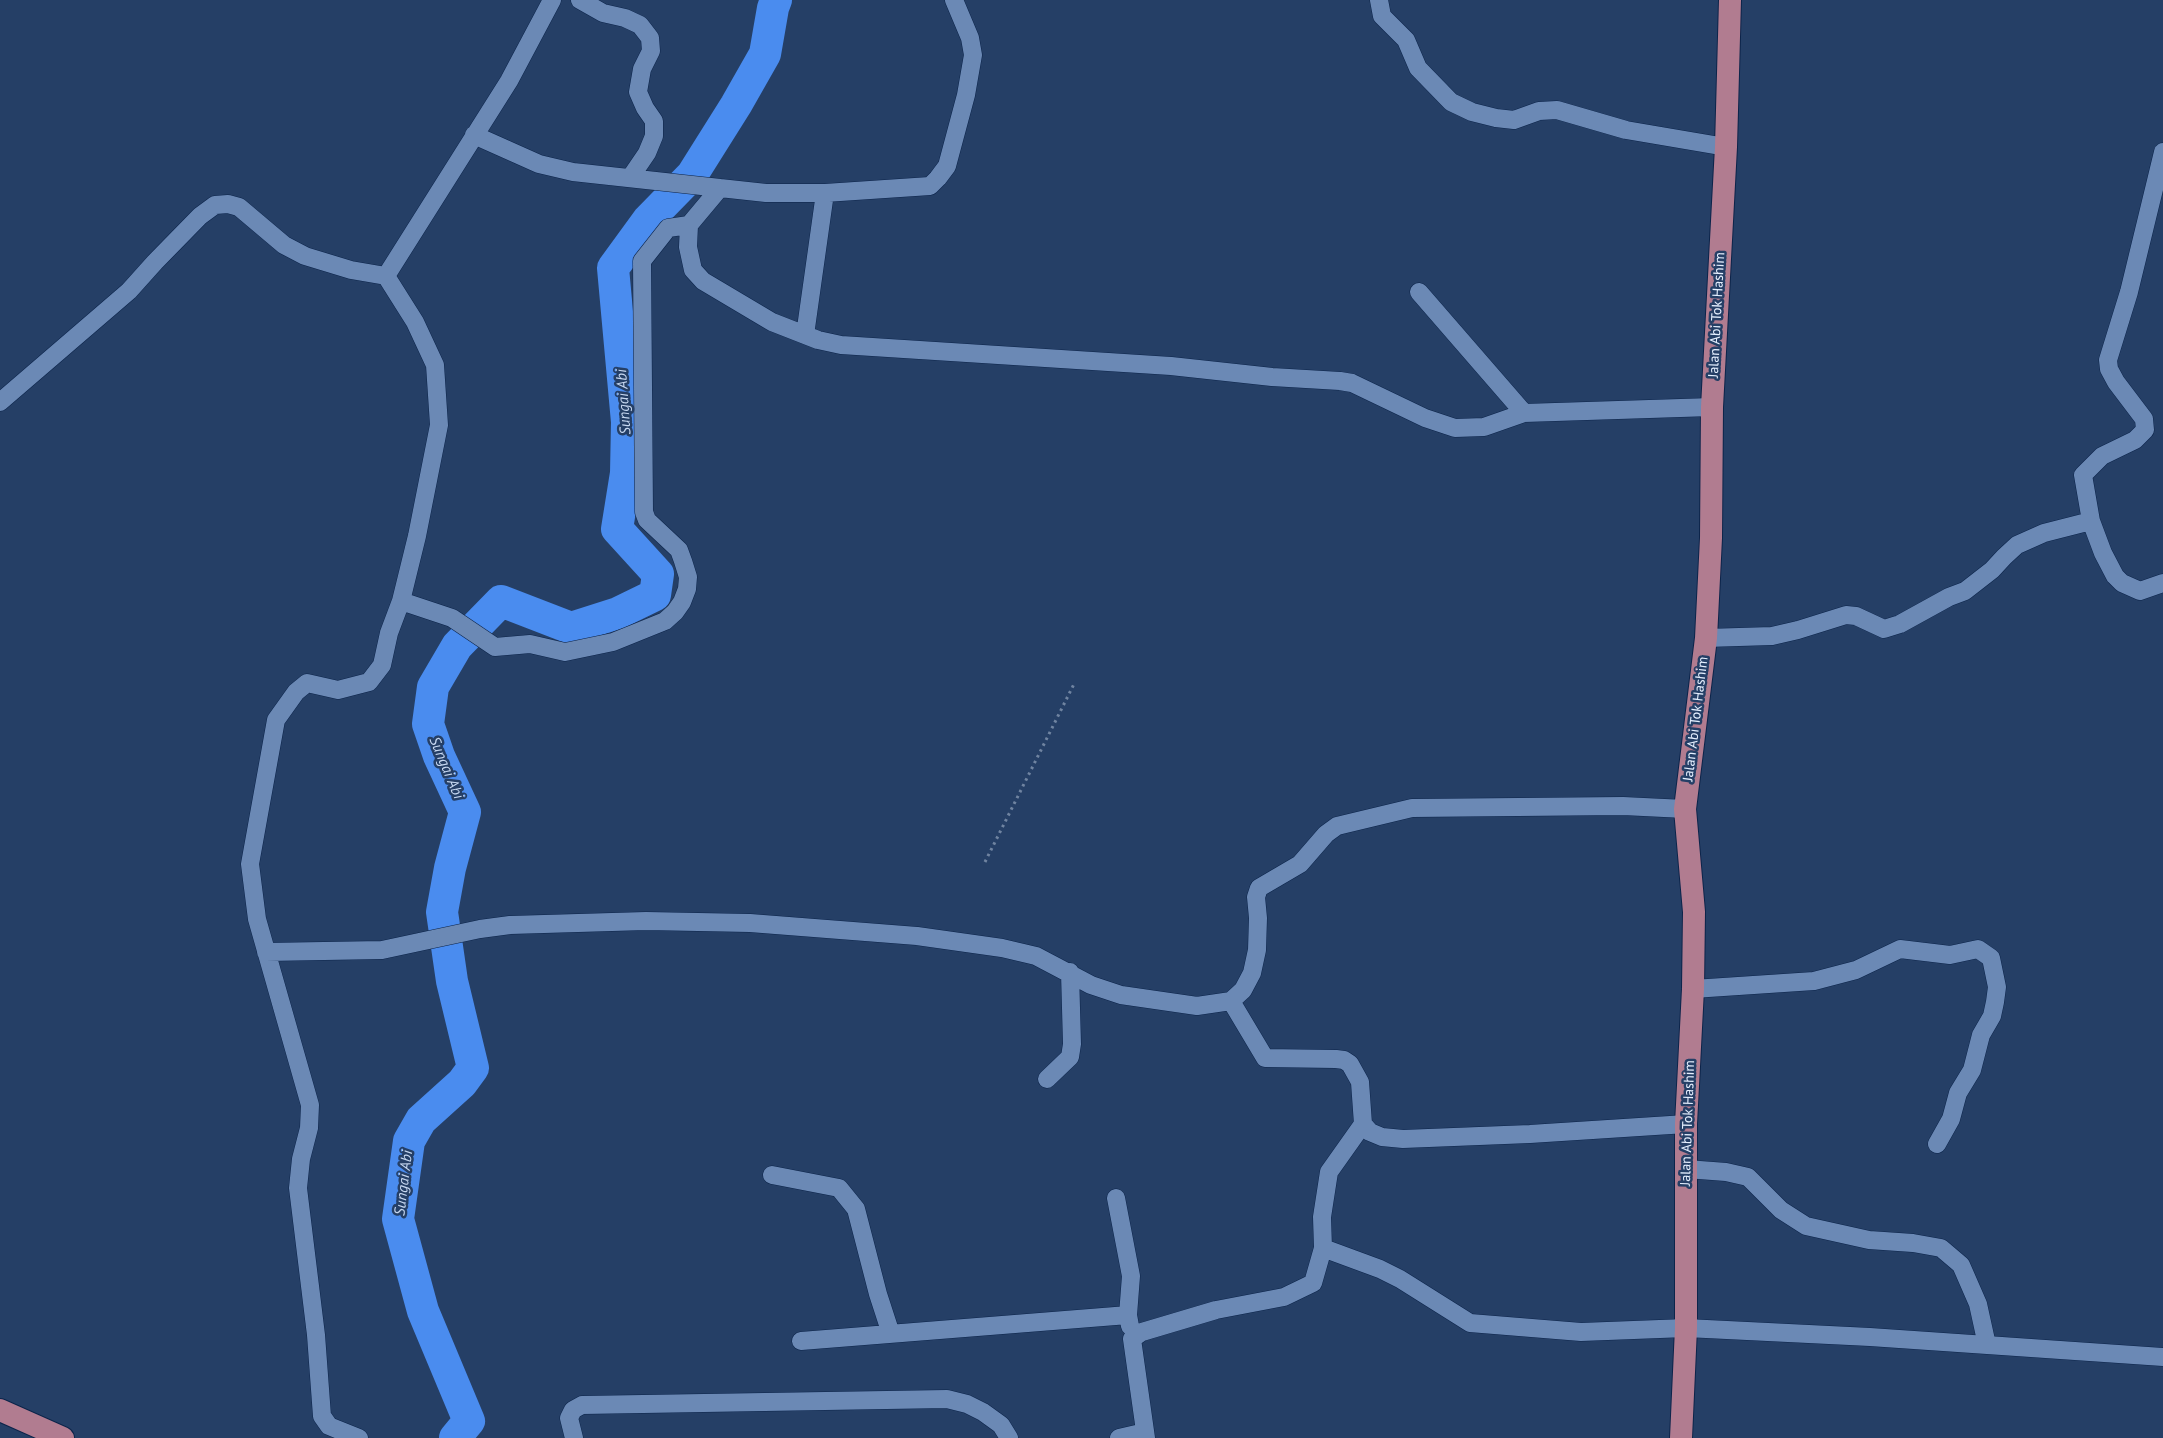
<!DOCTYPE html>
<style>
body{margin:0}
canvas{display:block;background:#253f66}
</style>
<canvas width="2163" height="1438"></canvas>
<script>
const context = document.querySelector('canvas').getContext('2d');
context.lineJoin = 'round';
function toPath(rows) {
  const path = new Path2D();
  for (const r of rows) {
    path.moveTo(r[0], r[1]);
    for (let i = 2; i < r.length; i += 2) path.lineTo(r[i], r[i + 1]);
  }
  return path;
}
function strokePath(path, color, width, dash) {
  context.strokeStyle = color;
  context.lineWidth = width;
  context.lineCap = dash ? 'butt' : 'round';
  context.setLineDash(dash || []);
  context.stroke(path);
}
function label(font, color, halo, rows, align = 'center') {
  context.font = font + ' "PT Sans",sans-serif';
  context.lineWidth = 5;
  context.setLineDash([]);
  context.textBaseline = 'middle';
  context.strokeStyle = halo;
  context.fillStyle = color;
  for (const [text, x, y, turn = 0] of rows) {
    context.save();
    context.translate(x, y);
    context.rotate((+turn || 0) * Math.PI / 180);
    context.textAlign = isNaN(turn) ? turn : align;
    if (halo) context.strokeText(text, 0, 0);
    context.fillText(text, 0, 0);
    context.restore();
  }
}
strokePath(toPath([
 [455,1438,469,1421,423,1311,398,1219,409,1141,421,1120,462,1083,473,1068,452,981,442,912,450,868,465,812,439,756,428,724,433,687,457,646,501,601,571,628,618,613,655,595,658,574,617,529,626,473,627,422,613,268,648,220,692,175,736,105,765,54,773,8,776,0]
]), '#4a8cef', 32);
const minor = toPath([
 [580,0,603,13,625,18,640,25,650,38,651,51,642,69,638,92,645,108,654,121,654,136,647,153,630,178],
 [954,0,970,38,973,55,966,95,947,166,938,178,930,186,825,193,766,193,720,188,689,225,688,247,693,270,703,281,772,322,818,340,841,345,1171,366,1272,377,1340,381,1352,383,1425,418,1455,428,1484,427,1524,413,1712,407],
 [1379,0,1382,16,1406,40,1418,68,1451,102,1472,112,1496,118,1514,120,1539,111,1557,110,1626,130,1726,147],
 [474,135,539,164,573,172,720,188],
 [386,276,509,81,552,0],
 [1419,292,1524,413],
 [805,335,825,193],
 [0,402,129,291,155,262,200,216,215,205,228,204,239,207,284,245,305,256,351,270,386,276,415,322,435,365,439,425,417,536,401,601,389,633,382,665,369,682,338,690,307,683,296,692,276,720,250,864,257,919,310,1105,309,1128,301,1159,298,1188,316,1335,322,1416,329,1426,359,1438],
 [2091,521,2103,553,2115,576,2122,583,2140,591,2163,583],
 [401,601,452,618,495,647,530,644,565,652,613,642,665,621,675,612,682,602,687,589,688,577,683,561,679,550,647,520,644,512,642,261,668,228,689,225],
 [1706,638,1772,636,1798,630,1846,615,1856,616,1884,629,1900,624,1949,597,1965,591,1992,570,2004,557,2017,545,2044,533,2091,521,2083,475,2102,456,2135,440,2145,430,2144,419,2116,382,2109,369,2108,360,2129,292,2163,152],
 [1685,809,1623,806,1412,808,1337,826,1326,834,1300,864,1259,888,1256,897,1258,918,1257,950,1252,973,1243,990,1231,1001,1265,1058,1336,1059,1344,1060,1350,1064,1360,1082,1363,1124,1370,1132,1382,1137,1403,1139,1530,1134,1686,1124],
 [266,952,382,950,480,929,510,925,646,921,750,923,917,936,1002,948,1036,956,1091,985,1121,995,1197,1006,1231,1001],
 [1693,989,1814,981,1856,970,1900,949,1950,955,1978,949,1991,958,1997,987,1995,1002,1992,1016,1981,1035,1972,1070,1958,1093,1951,1119,1937,1144],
 [1047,1079,1070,1057,1072,1044,1070,972],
 [1686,1169,1726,1172,1748,1177,1781,1210,1806,1226,1869,1240,1913,1243,1941,1248,1961,1265,1978,1304,1987,1345],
 [772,1175,839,1188,856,1209,878,1294,891,1334],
 [1116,1198,1131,1276,1128,1315,1130,1326],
 [1323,1248,1380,1269,1400,1279,1470,1323,1581,1332,1686,1328,1870,1337,2163,1357],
 [801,1341,1128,1315],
 [574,1438,569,1418,573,1410,582,1405,947,1399,967,1404,983,1412,1001,1425,1009,1438],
 [1119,1438,1145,1432],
 [1146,1438,1132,1339,1142,1332,1216,1310,1284,1297,1313,1283,1323,1248,1322,1217,1329,1172,1363,1124]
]);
const major = toPath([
 [0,1410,63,1438],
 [1681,1438,1686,1328,1686,1124,1693,989,1694,912,1685,809,1706,638,1711,538,1712,407,1726,147,1730,0]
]);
strokePath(minor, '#0c244a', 19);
strokePath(major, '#0c244a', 24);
strokePath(toPath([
 [985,862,1075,682]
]), '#7084a1', 3, [2.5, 4]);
strokePath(minor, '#6b89b5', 18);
strokePath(major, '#b17c90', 22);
label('14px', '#e6f0ff', '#253f66', [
 ["Jalan Abi Tok Hashim",1717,315,-87],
 ["Jalan Abi Tok Hashim",1696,719,-83],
 ["Jalan Abi Tok Hashim",1688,1123,-88]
]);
label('italic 15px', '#c7d8f1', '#253f66', [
 ["Sungai Abi",624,402,-94],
 ["Sungai Abi",446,768,67],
 ["Sungai Abi",404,1183,-83]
]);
</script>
